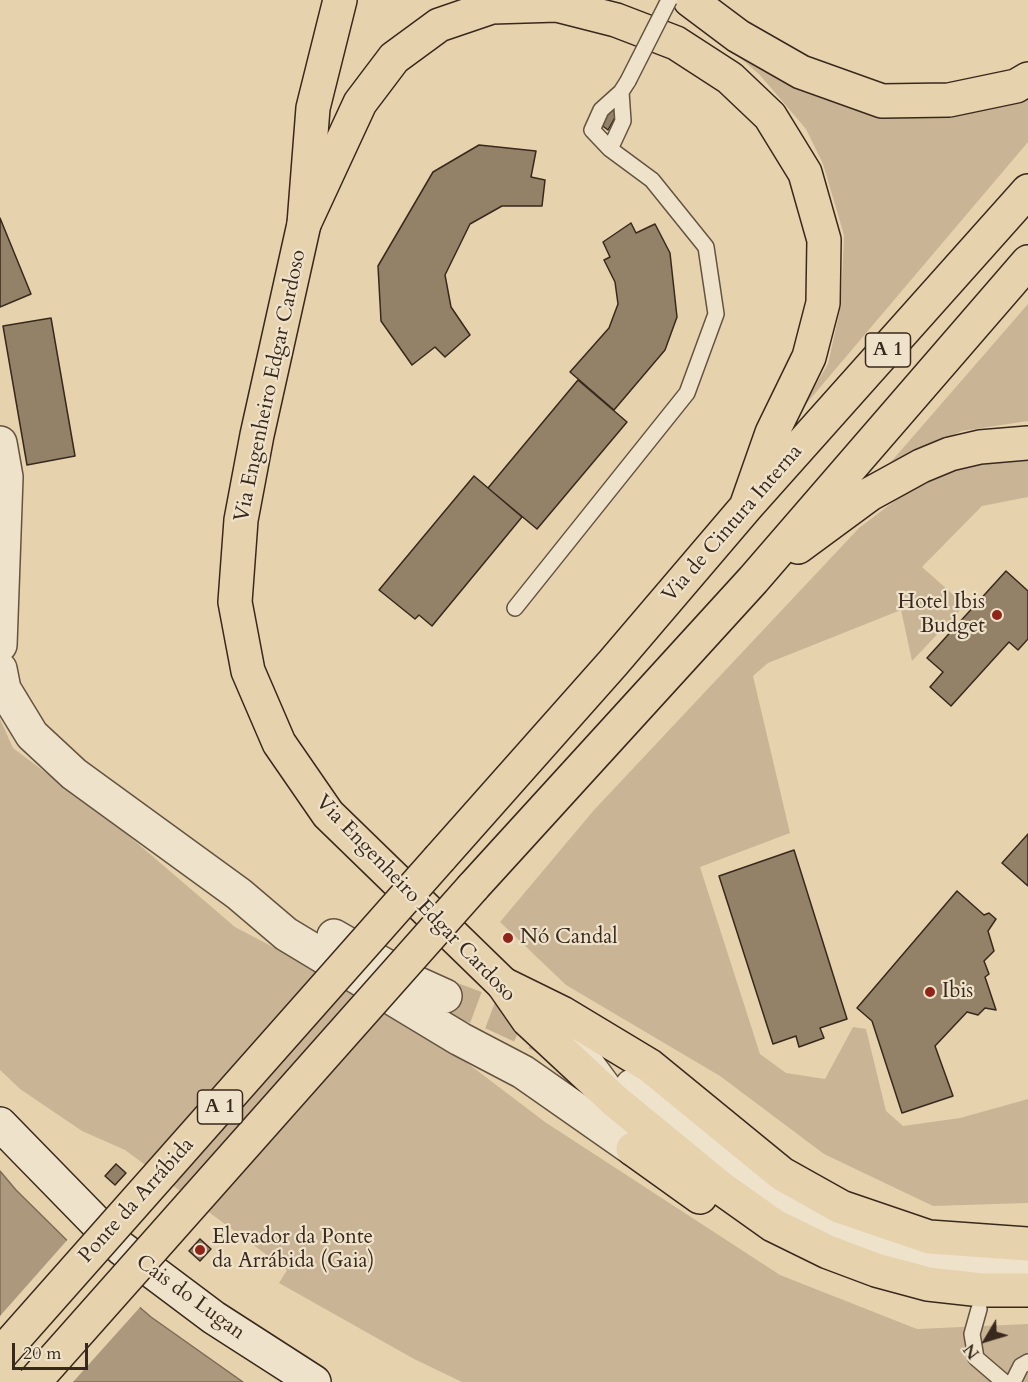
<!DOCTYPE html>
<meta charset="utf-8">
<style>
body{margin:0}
#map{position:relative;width:1028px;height:1382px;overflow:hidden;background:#e7d2ae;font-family:Cardo,serif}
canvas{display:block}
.north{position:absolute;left:956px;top:1310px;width:60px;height:60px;-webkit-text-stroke:4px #efe2ca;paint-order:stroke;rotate:232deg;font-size:16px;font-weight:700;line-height:24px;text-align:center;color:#39291d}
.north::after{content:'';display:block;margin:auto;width:21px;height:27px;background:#39291d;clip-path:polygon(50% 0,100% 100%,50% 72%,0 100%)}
.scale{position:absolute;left:12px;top:1343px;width:76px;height:27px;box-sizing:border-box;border:3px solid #39291d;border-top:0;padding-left:8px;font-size:18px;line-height:21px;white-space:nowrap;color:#39291d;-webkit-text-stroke:4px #efe2ca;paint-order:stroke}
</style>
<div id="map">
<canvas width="1028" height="1382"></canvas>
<div class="north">N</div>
<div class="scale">20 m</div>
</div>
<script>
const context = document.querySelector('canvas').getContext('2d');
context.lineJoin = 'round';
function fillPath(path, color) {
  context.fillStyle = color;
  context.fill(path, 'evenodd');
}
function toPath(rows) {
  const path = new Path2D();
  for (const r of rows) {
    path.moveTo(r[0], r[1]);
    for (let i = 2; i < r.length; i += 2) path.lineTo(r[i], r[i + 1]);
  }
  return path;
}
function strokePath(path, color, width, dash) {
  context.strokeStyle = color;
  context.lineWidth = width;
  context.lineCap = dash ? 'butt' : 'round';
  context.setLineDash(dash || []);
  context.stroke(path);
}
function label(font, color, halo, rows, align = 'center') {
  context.font = font + ' Cardo,serif';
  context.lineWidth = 4.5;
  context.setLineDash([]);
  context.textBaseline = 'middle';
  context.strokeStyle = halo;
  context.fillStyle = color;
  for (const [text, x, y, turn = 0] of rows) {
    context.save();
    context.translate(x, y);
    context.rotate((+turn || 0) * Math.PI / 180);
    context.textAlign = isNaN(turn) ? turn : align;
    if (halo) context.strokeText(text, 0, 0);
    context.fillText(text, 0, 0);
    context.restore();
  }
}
fillPath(toPath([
 [733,52,786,84,875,114,949,118,1028,98,1028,142,800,411,828,364,841,305,844,235,823,164,806,129,759,74],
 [1028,304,1028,421,962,431,890,463],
 [1028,459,1028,497,982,506,922,567,965,605,912,661,901,610,768,663,753,676,790,833,700,867,760,1054,786,1073,825,1079,853,1027,866,1029,886,1111,903,1126,960,1118,1028,1099,1028,1203,933,1206,824,1154,720,1076,566,985,500,922,594,810,859,528,909,490,962,467],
 [0,719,13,748,122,830,235,927,408,1018,545,1122,780,1275,917,1329,1028,1324,1028,1382,462,1382,414,1359,279,1283,287,1270,125,1150,82,1131,20,1089,0,1070]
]), '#c9b595');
const water = toPath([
 [0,1171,16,1190,101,1274,151,1317,243,1382,0,1382,0,1171]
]);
fillPath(water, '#ac997d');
strokePath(water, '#7e6c57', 1.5);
fillPath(toPath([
 [69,1238,142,1305,73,1382,0,1382,0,1316]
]), '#e7d2ae');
const building = toPath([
 [612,108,615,108,617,114,608,130,600,124,612,108],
 [479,145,536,151,531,177,545,180,542,206,502,206,470,224,445,275,451,307,470,335,445,357,435,347,412,365,381,321,378,266,433,172,479,145],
 [0,218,31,294,0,307,0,218],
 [631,223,636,233,655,224,670,253,677,317,665,350,614,410,570,372,609,328,618,304,615,282,604,260,610,257,603,242,631,223],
 [51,318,75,456,27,465,3,326,51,318],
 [578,380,627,422,537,529,488,488,578,380],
 [474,476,522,517,432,626,419,615,415,619,379,590,474,476],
 [1006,571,1028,591,1028,639,1018,650,1009,642,951,706,930,687,943,672,927,658,1006,571],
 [1028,834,1028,886,1002,863,1028,834],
 [794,850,847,1019,820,1028,824,1038,799,1047,796,1036,773,1044,719,876,794,850],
 [957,891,984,915,989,913,996,919,988,931,994,951,984,961,989,974,985,977,996,1010,985,1008,978,1015,967,1012,935,1046,953,1096,902,1113,872,1021,857,1008,957,891],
 [116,1164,126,1173,115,1185,105,1176,116,1164],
 [200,1239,211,1249,200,1261,189,1251,200,1239]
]);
fillPath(building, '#938168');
strokePath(building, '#39291d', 1.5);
strokePath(toPath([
 [445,996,496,1015,550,1040]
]), '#c4b091', 33, [33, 16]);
const service = toPath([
 [610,149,623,121,621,92],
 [515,608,687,393,716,314,706,247,652,180,610,149,592,130,601,110,621,92,628,81],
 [574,1031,613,1084],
 [979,1309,972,1334,976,1358,1004,1382],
 [1013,1382,1021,1366,1028,1362]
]);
const tertiary = toPath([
 [0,443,6,477,0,645],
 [0,669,4,689,32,735,74,774,239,894,286,934,460,1039,523,1072,633,1149],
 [334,936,414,982,445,996],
 [632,1086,767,1193,835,1233,860,1244,914,1261,979,1270,1028,1271]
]);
const secondary = toPath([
 [0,1124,121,1248,213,1317,314,1382]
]);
const primary = toPath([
 [340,0,313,108,304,224,257,435,241,520,235,602,248,671,279,743,328,814,503,984,528,1020,615,1101,721,1188,773,1225,828,1252,876,1270,928,1284,982,1290,1028,1290],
 [633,1149,700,1197]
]);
const motorway = toPath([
 [690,0,738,36,801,72,882,101,949,100,1016,86,1028,79],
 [304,224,360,103,394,58,439,25,492,7,557,5,616,20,676,43,730,78,770,116,805,173,824,240,823,303,809,357,772,433,746,507],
 [798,547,870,494,921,466,950,454,980,447,1028,443],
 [440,858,613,663,746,507,1028,191],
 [473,887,753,580,1028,262],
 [503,984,562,1013,650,1066,782,1174,841,1207,929,1237,1028,1244]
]);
strokePath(service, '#645341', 18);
strokePath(tertiary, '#645341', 36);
strokePath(secondary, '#39291d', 36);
strokePath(primary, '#39291d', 36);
strokePath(motorway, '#39291d', 36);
strokePath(service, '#efe2ca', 15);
strokePath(tertiary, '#efe2ca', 33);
strokePath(secondary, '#efe2ca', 33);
strokePath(primary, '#e7d2ae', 33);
strokePath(motorway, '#e7d2ae', 33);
const serviceBridge = toPath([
 [628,81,669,0]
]);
const motorwayBridge = toPath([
 [0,1355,440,858],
 [34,1382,473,887]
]);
strokePath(serviceBridge, '#645341', 18, []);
strokePath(motorwayBridge, '#39291d', 36, []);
strokePath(serviceBridge, '#efe2ca', 15);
strokePath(motorwayBridge, '#e7d2ae', 33);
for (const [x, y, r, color] of [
 [997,615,6,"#8f2418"],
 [508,938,6,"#8f2418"],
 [930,992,6,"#8f2418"],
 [200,1250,6,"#8f2418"]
]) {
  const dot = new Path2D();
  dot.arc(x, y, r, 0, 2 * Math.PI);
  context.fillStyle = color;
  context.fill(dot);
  strokePath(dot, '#efe2ca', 2);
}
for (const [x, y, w] of [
 [888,350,45],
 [220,1107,45]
]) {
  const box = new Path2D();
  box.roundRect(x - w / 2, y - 17, w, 34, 4.5);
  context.fillStyle = '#efe2ca';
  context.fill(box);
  strokePath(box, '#39291d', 1.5);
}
label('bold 20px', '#39291d', null, [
 ["A 1",888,350],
 ["A 1",220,1107]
]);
label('21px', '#39291d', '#efe2ca', [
 ["Via Engenheiro Edgar Cardoso",271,386,-78],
 ["Via de Cintura Interna",733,524,-49],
 ["Via Engenheiro Edgar Cardoso",415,899,46],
 ["Ponte da Arrábida",137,1201,-48],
 ["Cais do Lugan",190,1298,36]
]);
label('21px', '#39291d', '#efe2ca', [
 ["Hotel Ibis",985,603,"right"],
 ["Budget",985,627,"right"],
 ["Nó Candal",520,938],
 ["Ibis",942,992],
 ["Elevador da Ponte",212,1238],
 ["da Arrábida (Gaia)",212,1262]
], 'left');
</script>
